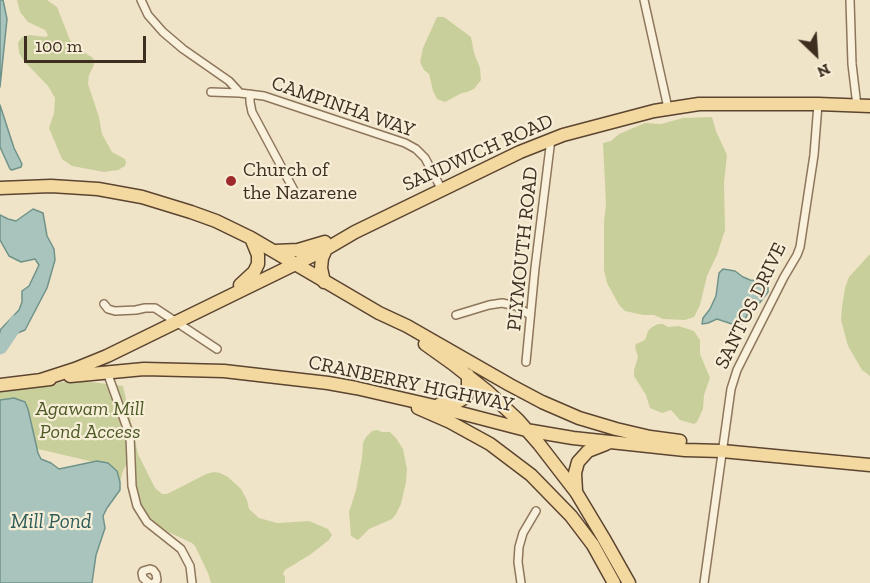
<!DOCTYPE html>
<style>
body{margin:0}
#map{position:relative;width:870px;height:583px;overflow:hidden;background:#f0e4c8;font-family:"Zilla Slab",serif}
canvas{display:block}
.north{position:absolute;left:786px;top:24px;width:60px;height:60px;-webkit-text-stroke:4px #f7eed8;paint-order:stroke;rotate:155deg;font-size:16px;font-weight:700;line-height:24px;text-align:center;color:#3d2e20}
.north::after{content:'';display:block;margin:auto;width:21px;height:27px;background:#3d2e20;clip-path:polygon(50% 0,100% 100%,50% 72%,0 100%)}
.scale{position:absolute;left:24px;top:36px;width:122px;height:27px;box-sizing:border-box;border:3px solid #3d2e20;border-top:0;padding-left:8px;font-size:18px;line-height:21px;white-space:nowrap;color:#3d2e20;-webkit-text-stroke:4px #f7eed8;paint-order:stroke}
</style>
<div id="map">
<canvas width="870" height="583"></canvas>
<div class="north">N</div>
<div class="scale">100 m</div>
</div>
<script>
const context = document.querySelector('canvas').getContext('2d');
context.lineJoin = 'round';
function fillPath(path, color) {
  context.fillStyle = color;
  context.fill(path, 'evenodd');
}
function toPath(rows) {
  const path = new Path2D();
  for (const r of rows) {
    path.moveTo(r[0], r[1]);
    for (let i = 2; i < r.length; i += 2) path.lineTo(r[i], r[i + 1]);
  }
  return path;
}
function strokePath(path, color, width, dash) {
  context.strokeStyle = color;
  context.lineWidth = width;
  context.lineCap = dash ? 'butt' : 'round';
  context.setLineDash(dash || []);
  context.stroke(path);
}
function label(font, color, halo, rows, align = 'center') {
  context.font = font + ' "Zilla Slab",serif';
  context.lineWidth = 4.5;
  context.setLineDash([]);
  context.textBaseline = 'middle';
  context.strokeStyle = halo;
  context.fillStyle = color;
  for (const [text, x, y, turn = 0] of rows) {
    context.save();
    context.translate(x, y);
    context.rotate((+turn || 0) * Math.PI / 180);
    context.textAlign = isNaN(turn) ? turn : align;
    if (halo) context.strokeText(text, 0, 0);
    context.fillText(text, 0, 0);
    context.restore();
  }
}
fillPath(toPath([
 [17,0,47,0,57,7,70,40,76,47,93,58,94,65,89,75,88,84,99,117,102,134,112,152,125,159,126,163,125,166,118,170,104,172,72,166,62,159,49,128,54,113,55,98,48,86,24,61,19,53,18,43,22,37,30,35,46,37,48,35,45,30,28,22,20,12],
 [437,17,444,17,471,37,474,53,480,68,481,80,474,89,467,92,462,93,445,102,437,99,433,91,429,74,424,70,420,62,423,48],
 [712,117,716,131,727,155,724,183,725,230,717,255,707,276,700,305,694,317,685,320,663,319,654,315,643,315,625,311,619,305,607,283,604,270,604,222,606,204,603,143,611,141,619,134,645,123,661,124,683,118],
 [870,254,870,376,862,370,848,346,841,320,842,307,845,288,849,277],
 [658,324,663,324,668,327,679,326,694,331,700,340,700,354,710,378,704,395,703,409,697,422,694,424,680,420,671,410,662,413,650,408,646,395,634,376,634,370,638,357,635,347,636,344,645,340,648,331,652,327],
 [0,380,48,383,83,381,123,386,138,454,155,488,162,494,167,494,179,488,206,474,214,472,220,473,228,477,241,489,247,500,249,509,259,518,277,523,309,521,328,529,332,535,329,540,311,554,285,570,283,574,285,577,285,583,211,583,208,573,195,546,192,543,166,531,145,516,141,512,129,462,127,463,123,471,120,482,98,463,38,449,28,441,0,404],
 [377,430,382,432,390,432,396,438,403,449,407,469,406,482,401,504,396,514,392,519,369,529,358,540,351,536,349,512,356,490,362,458,363,443,366,437,372,431]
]), '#c9cf9b');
const water = toPath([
 [0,0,3,0,7,19,0,87,0,0],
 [0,105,14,148,22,164,21,167,12,170,10,169,0,147,0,105],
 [33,209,43,213,47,236,54,249,55,260,47,288,25,330,5,338,0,345,0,330,19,310,22,302,22,291,29,286,39,265,35,259,21,262,9,256,0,240,0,215,8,219,16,221,33,209],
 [723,269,735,271,743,277,750,280,763,281,768,286,768,292,758,305,748,313,744,322,738,325,732,324,717,319,708,323,702,324,703,318,710,309,716,296,719,273,723,269],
 [14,398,25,402,28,409,38,453,41,459,51,463,59,469,97,461,108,463,117,471,120,482,120,490,107,508,103,516,105,528,96,555,92,583,0,583,0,400,14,398]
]);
fillPath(water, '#a9c4bc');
strokePath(water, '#6f938a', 1.5);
strokePath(toPath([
 [0,347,17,322]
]), '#a9c4bc', 15);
const street = toPath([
 [141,0,148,15,163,32,183,49,229,81,240,93],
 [644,0,668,108],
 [850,0,852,64,857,106],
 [211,92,240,93,264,96,405,143,416,149,425,158,442,190],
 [250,94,250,102,252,112,297,196],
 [104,304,108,309,115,311,136,310,145,308,155,308,217,349],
 [456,315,489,305,502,303,516,306,530,315],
 [526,362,535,268,551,139],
 [107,372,130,436,132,486,137,506,147,522,181,549,190,566,192,583],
 [149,583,143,578,142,573,143,571,150,569,153,570,156,574,157,580,154,583],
 [521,583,518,562,519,547,523,533,536,511],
 [704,583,731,389,737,370,784,277,797,255,800,247,814,155,818,104]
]);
const primary = toPath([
 [0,188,51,186,98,189,142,197,191,212,216,221,251,238,379,313,407,326,510,385,542,402,579,418,616,429,650,437,680,441],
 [275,251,298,250,325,242],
 [324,282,321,268,322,258,326,249],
 [240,285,254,272,258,264,258,255,251,238],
 [425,344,453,364,487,391,518,420,539,444,576,492,603,537,629,583],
 [70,376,144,369,224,371,328,383,356,388,430,405,526,430,573,438,685,450,722,451,870,465],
 [41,380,75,369,107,356,326,249,355,232,520,152,563,135,654,111,699,104,818,104,870,106],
 [0,385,50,379],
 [440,404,459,401,466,397,468,389,468,375],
 [418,408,450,422,490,444,531,475,571,516,593,545,614,583],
 [576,491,575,473,578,462,588,451,606,444]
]);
strokePath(street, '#8d765c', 10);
strokePath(primary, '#5b4430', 15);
strokePath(street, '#faf1dc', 7);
strokePath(primary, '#f3d9a0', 12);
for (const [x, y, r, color] of [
 [231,181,6,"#9e2a2b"]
]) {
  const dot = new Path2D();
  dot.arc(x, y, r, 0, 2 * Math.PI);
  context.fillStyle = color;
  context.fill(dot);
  strokePath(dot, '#f7eed8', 2);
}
label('20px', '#3d2e20', '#f7eed8', [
 ["CAMPINHA WAY",343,107,19],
 ["SANDWICH ROAD",478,153,-24],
 ["PLYMOUTH ROAD",523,249,-84],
 ["SANTOS DRIVE",751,306,-64],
 ["CRANBERRY HIGHWAY",411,384,12]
]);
label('20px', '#3d2e20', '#f7eed8', [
 ["Church of",243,170],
 ["the Nazarene",243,193]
], 'left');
label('italic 20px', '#4d5a26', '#f7eed8', [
 ["Agawam Mill",90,409],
 ["Pond Access",90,432]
]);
label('italic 21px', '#2f5d5a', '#f7eed8', [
 ["Mill Pond",51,522]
]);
</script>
